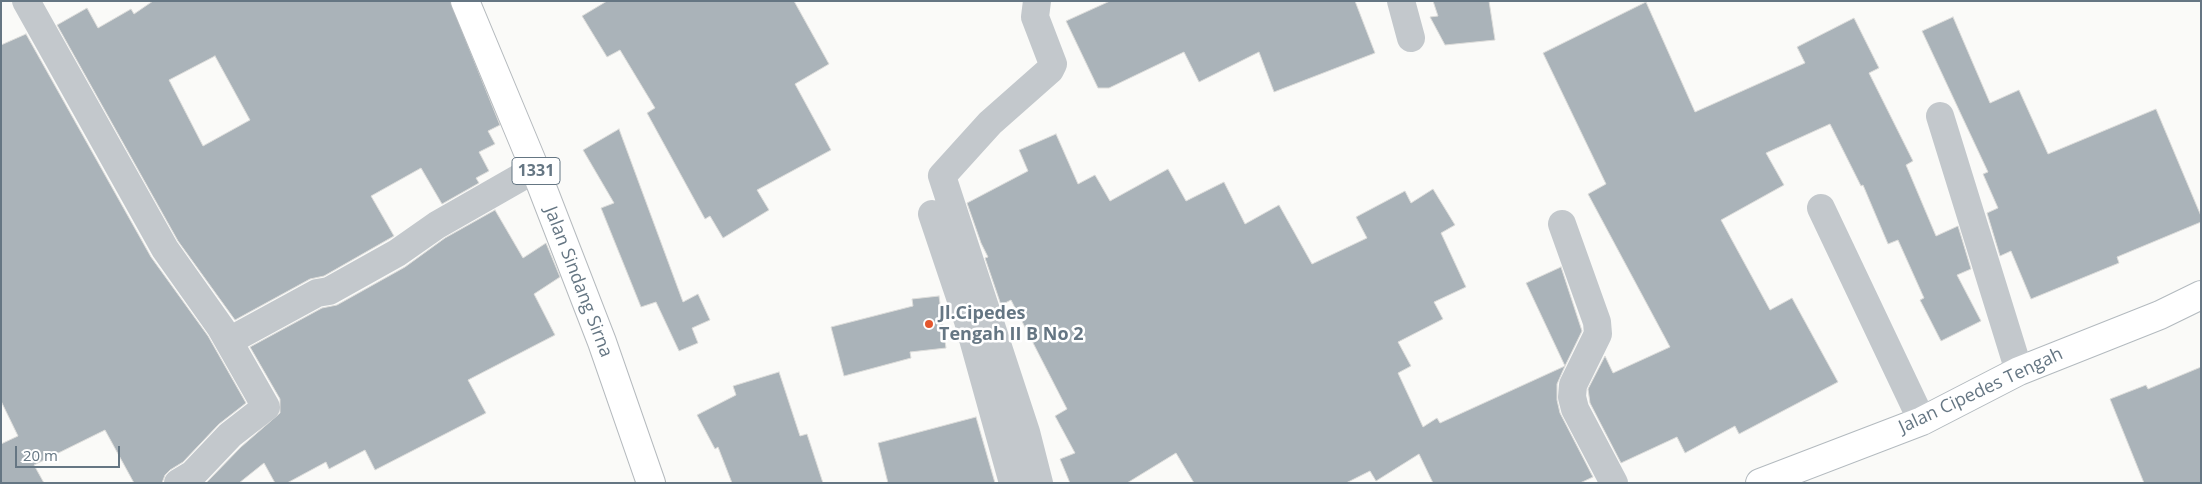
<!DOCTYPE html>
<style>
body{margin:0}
#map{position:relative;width:2202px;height:484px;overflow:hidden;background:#fafaf8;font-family:"Open Sans",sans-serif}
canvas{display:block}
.frame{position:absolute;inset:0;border:2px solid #657683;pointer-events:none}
.scale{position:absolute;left:15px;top:446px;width:105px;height:22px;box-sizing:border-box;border:2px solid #657683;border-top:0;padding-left:6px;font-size:15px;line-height:18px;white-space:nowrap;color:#657683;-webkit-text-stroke:4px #fff;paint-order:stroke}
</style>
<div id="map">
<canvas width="2202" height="484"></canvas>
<div class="frame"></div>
<div class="scale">20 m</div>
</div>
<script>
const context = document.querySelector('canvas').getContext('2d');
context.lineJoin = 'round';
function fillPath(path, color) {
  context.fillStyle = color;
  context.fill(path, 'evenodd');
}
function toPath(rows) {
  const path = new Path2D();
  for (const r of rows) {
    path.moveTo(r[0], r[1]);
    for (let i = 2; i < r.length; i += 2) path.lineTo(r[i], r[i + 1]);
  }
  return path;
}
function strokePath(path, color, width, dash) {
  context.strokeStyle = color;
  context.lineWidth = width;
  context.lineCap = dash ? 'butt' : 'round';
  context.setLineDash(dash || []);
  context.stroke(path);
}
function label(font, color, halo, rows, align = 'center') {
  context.font = font + ' "Open Sans",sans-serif';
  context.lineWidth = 5;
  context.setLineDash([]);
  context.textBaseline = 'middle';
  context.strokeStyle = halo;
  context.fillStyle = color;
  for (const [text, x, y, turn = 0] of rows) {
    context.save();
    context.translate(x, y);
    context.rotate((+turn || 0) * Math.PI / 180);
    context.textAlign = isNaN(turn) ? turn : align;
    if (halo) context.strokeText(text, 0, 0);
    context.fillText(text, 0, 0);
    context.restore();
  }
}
const building = toPath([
 [153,1,450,1,500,125,488,131,495,144,479,152,489,171,476,178,479,183,442,204,421,168,371,196,394,236,324,276,310,279,235,320,178,241,57,25,87,8,98,28,131,9,134,14,153,1],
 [215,56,250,120,203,146,169,80,215,56],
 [607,1,794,1,829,64,795,84,831,150,757,190,769,210,723,238,710,216,705,219,647,113,655,108,620,50,607,57,582,16,607,1],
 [1110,1,1355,1,1375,53,1274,92,1259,52,1199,82,1184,52,1109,88,1098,88,1066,21,1110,1],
 [1433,1,1489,1,1495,40,1445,45,1430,17,1438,16,1433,1],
 [1646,2,1695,112,1805,63,1797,47,1854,18,1879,68,1869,73,1913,161,1906,165,1936,236,1958,226,1971,269,1957,275,1981,321,1941,341,1920,300,1924,298,1898,240,1888,244,1863,185,1861,186,1830,124,1766,153,1784,185,1721,220,1770,310,1792,298,1838,382,1739,434,1735,426,1685,453,1677,437,1621,463,1590,403,1588,389,1605,356,1613,373,1670,347,1588,194,1606,184,1543,53,1646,2],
 [1953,17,1990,103,2019,90,2048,154,2156,109,2201,216,2201,222,2117,257,2119,263,2031,299,2011,251,2000,256,1987,213,1998,208,1983,174,1988,172,1922,31,1953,17],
 [26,34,151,257,208,336,246,403,219,424,183,462,170,470,165,475,162,483,134,483,105,430,34,465,44,483,1,483,1,444,18,436,1,401,1,45,26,34],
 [619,129,683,302,698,294,710,320,692,328,698,343,679,351,656,302,641,307,601,208,614,203,583,150,619,129],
 [1056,134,1078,184,1095,175,1110,201,1168,169,1186,201,1224,182,1245,224,1279,205,1312,264,1367,238,1356,217,1405,191,1411,203,1433,189,1455,225,1441,233,1466,287,1434,302,1443,319,1398,342,1411,366,1398,373,1423,427,1437,418,1440,423,1565,366,1557,384,1557,400,1560,413,1593,477,1580,483,1433,483,1419,454,1376,481,1370,471,1346,483,1194,483,1176,453,1127,483,1070,483,1060,459,1075,453,1055,416,1067,409,1011,300,1001,305,985,258,988,257,981,243,967,203,1028,171,1019,150,1056,134],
 [495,210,523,258,546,243,560,277,534,294,555,335,468,380,486,413,375,470,365,450,329,469,326,462,287,483,275,483,264,463,239,483,206,483,241,447,280,413,280,399,250,347,322,308,337,305,405,267,445,238,495,210],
 [1561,267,1582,331,1565,366,1526,283,1561,267],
 [939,296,946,348,910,352,911,358,844,376,831,327,913,306,912,299,939,296],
 [2201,367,2201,483,2144,483,2110,399,2146,385,2148,389,2201,367],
 [779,372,800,436,807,434,823,483,732,483,718,447,715,449,697,415,736,395,733,386,779,372],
 [976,417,995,483,888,483,878,443,976,417]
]);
fillPath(building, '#aab3b9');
strokePath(building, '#dcdcda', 1);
const secondary = toPath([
 [1760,483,1922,421,2019,371,2160,315,2201,295]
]);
const primary = toPath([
 [465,1,535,169,602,342,651,483]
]);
strokePath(secondary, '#b3babf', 30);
strokePath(primary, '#b5babe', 30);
strokePath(toPath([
 [26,1,165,249,221,328,266,407,230,435,193,474,178,483],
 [1037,1,1035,17,1053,64,1050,70,990,123,942,176,1026,432,1039,483],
 [1401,1,1411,38],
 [1940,116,2019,371],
 [1821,208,1922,421],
 [932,214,968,321,1013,483],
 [1562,224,1597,322,1598,334,1573,385,1572,397,1575,409,1614,483],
 [229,341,317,293,329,291,397,253,437,225,535,169]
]), '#c3c8cc', 28);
strokePath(secondary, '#fff', 28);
strokePath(primary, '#fff', 28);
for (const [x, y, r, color] of [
 [929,324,5,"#e4572e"]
]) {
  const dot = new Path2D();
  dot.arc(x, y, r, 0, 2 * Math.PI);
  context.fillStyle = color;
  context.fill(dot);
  strokePath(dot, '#fff', 2);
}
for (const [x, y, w] of [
 [536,171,48]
]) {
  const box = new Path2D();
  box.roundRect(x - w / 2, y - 13.5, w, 27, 4);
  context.fillStyle = '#fff';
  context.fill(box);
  strokePath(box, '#657683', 1);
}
label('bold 16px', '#657683', null, [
 ["1331",536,171]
]);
label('18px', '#657683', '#fff', [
 ["Jalan Sindang Sirna",578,282,69],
 ["Jalan Cipedes Tengah",1981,391,-25]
]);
label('bold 18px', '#657683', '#fff', [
 ["Jl.Cipedes",939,314],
 ["Tengah II B No 2",939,335]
], 'left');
</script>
